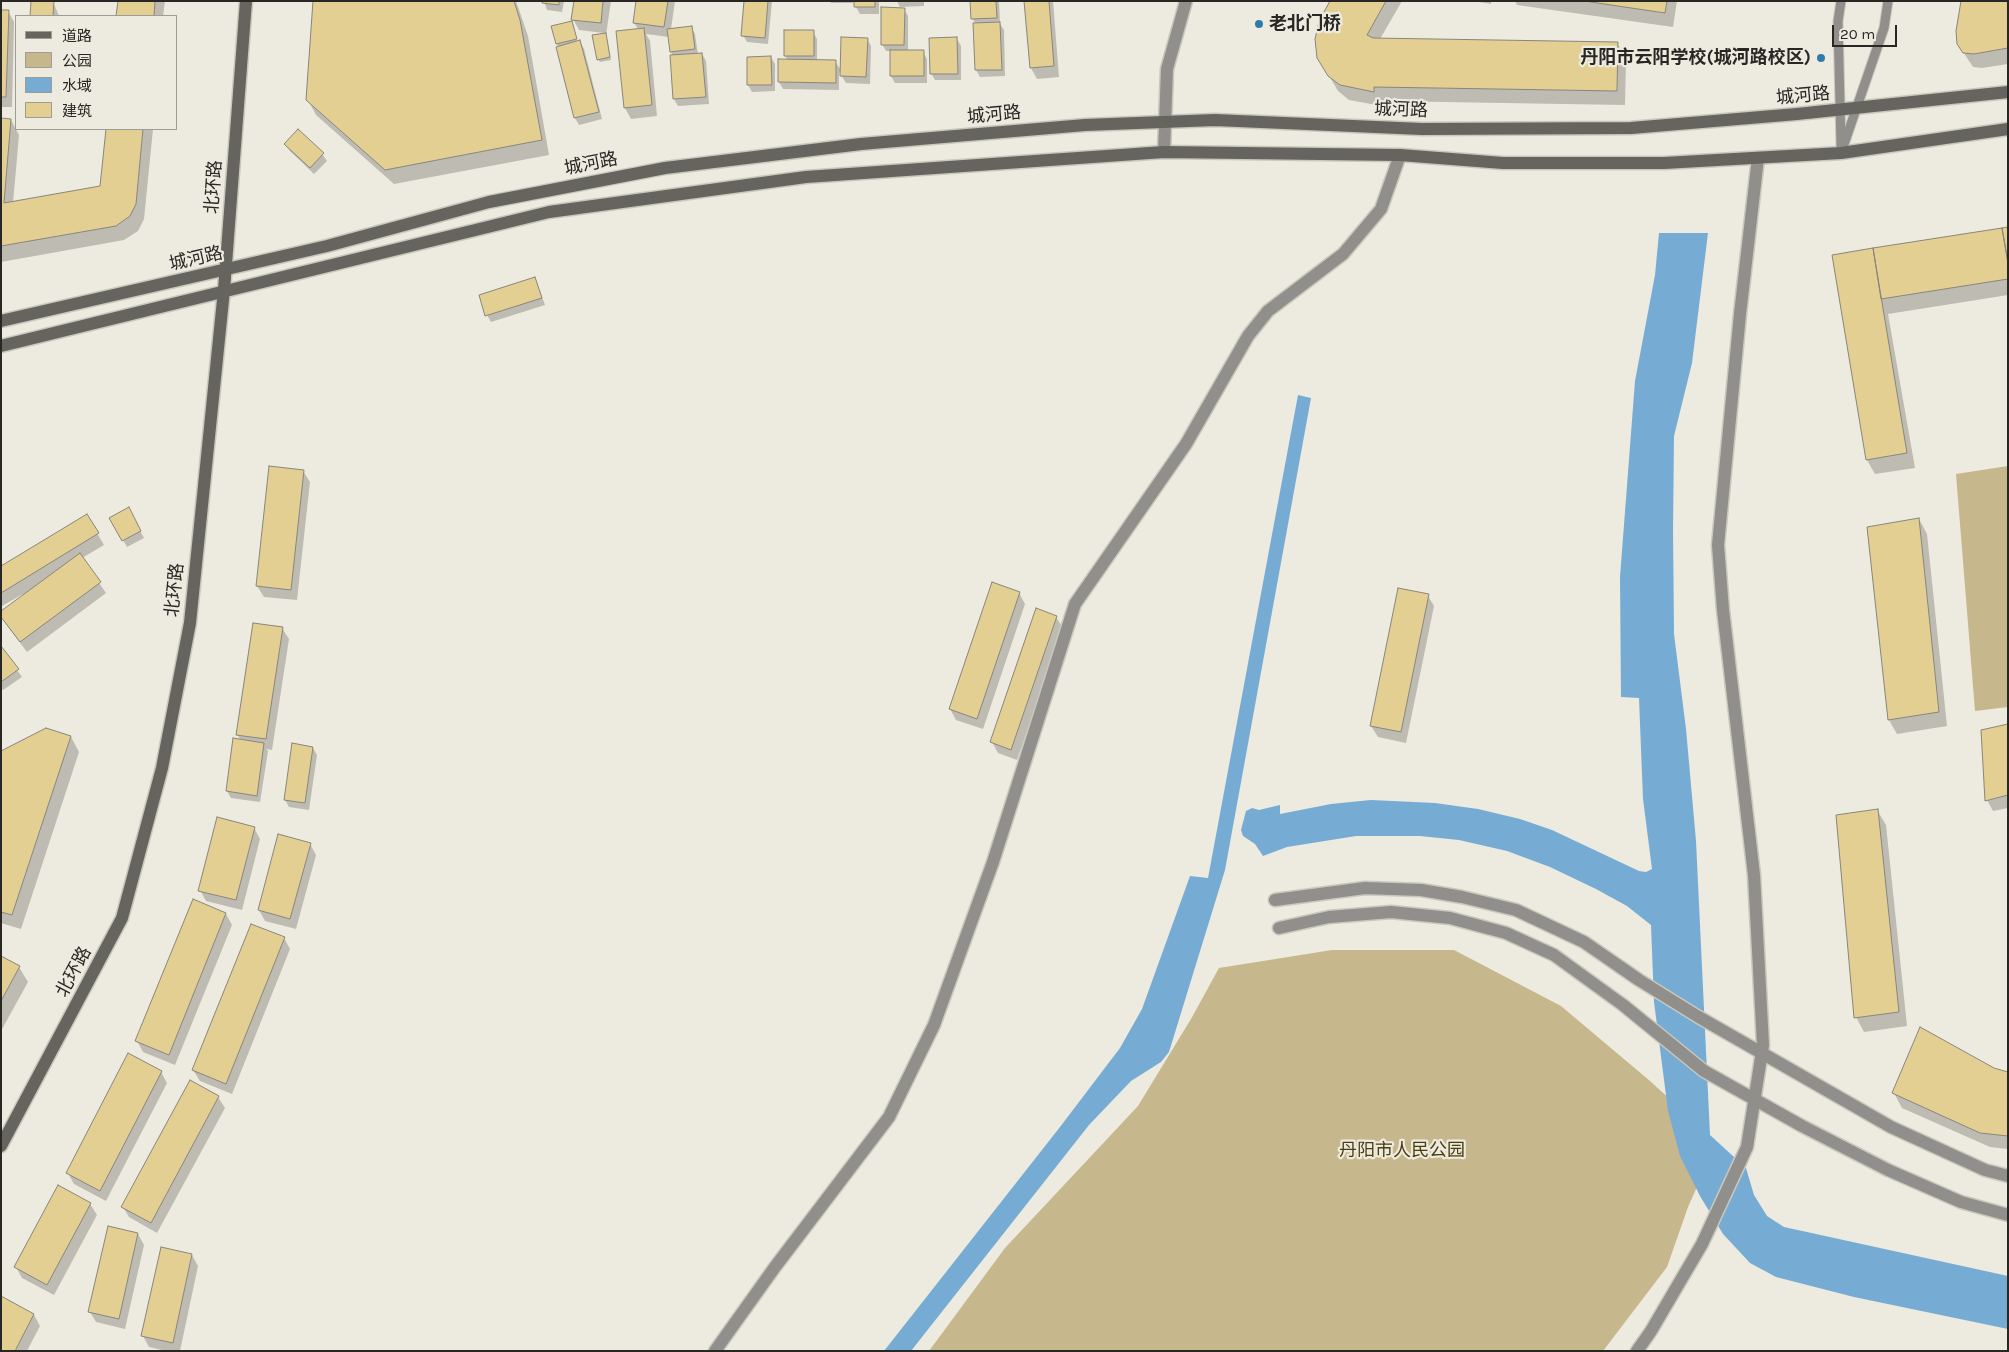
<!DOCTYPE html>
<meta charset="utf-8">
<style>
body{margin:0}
#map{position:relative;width:2009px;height:1352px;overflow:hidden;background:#edeadf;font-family:Karla,"Noto Sans SC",sans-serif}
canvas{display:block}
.frame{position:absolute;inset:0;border:2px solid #292724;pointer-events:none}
.legend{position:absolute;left:15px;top:15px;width:162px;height:115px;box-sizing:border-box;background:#edeadf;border:1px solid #9f9c94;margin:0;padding:6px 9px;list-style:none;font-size:15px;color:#292724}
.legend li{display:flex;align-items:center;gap:10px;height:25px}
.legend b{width:25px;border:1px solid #9f9c94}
.scale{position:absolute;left:1832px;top:25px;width:65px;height:22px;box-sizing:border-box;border:2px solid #292724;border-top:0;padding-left:6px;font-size:15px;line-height:18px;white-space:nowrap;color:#292724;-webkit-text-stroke:4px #edeadf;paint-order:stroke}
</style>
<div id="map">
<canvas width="2009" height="1352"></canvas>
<div class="frame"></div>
<ul class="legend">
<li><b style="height:6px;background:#66645e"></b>道路</li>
<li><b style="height:14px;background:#c6b78c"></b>公园</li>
<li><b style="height:14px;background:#76acd4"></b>水域</li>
<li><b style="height:14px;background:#e3cf92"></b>建筑</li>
</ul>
<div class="scale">20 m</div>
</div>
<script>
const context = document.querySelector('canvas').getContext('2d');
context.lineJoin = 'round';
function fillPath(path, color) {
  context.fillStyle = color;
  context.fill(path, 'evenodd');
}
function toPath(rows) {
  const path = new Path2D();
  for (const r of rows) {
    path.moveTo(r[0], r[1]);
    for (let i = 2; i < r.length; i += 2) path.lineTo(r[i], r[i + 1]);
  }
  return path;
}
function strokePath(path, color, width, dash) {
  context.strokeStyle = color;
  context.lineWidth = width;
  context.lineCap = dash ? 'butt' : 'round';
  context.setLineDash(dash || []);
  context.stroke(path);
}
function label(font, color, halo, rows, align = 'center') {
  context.font = font + ' Karla,"Noto Sans SC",sans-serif';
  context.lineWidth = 4.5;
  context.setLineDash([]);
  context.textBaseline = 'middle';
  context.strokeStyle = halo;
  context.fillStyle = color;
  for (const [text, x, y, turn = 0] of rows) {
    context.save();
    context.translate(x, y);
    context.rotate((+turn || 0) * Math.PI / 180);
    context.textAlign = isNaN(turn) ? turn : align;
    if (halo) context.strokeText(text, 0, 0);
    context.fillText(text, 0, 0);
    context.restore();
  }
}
fillPath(toPath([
 [2008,466,2008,707,1975,711,1956,474],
 [1332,950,1454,950,1561,1006,1650,1081,1717,1142,1688,1207,1667,1267,1603,1351,929,1351,1005,1248,1138,1106,1191,1019,1219,968]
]), '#c6b78c');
fillPath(toPath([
 [1659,233,1708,233,1692,363,1674,436,1673,529,1674,634,1686,729,1696,841,1710,1135,1746,1168,1754,1195,1767,1216,1784,1227,2008,1276,2008,1329,1854,1297,1776,1277,1750,1263,1723,1234,1700,1196,1680,1156,1668,1111,1654,1002,1651,925,1627,906,1596,889,1550,867,1507,851,1459,840,1420,836,1356,836,1287,847,1263,856,1255,844,1243,836,1241,830,1246,811,1252,808,1259,810,1280,805,1280,814,1331,804,1371,800,1435,803,1478,809,1520,819,1552,830,1639,871,1646,872,1652,869,1643,799,1639,698,1621,697,1620,577,1635,381,1655,275],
 [1298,395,1311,398,1225,870,1169,1052,1161,1062,1131,1081,1089,1125,911,1351,884,1351,1060,1127,1120,1048,1142,1009,1190,876,1208,878]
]), '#76acd4');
fillPath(toPath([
 [119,1,165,1,163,16,118,16],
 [315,1,516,1,528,36,549,155,394,184,316,115,308,100],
 [544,1,564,1,562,12,547,10],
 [575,1,611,1,606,35,611,60,600,62,598,59,604,33,579,30,573,19],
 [637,1,675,1,671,29,691,27,695,34,698,55,702,54,706,61,709,104,678,106,674,99,671,57,673,56,671,52,669,37,646,34,650,41,657,116,631,119,625,108,639,30,634,23],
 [746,1,772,1,768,44,747,42,743,35],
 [830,1,853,1,853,3,831,3],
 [856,1,879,1,879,14,860,14,856,7],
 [897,1,924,1,924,6,900,7],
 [971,1,999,1,1000,24,1004,30,1005,76,980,77,976,70,975,23,972,18],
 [1026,1,1053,1,1059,77,1037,79,1031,68],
 [1331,1,1402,1,1380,39,1617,43,1626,58,1625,105,1382,101,1382,106,1349,100,1338,91,1318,57],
 [1473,1,1491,1,1491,4],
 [1515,1,1677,1,1673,27,1517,5],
 [2008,1,2008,64,1982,68,1973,67,1958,44],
 [32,2,53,2,59,16,32,16],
 [904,9,908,16,908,52,923,52,927,59,927,83,895,83,891,76,891,51,886,51,882,44],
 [1,11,8,11,14,22,12,107,1,107],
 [573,26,577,42,580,42,584,49,602,119,579,125,575,118,553,27],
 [813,32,817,39,817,61,835,61,842,72,867,39,871,46,870,84,846,83,839,72,839,90,783,89,779,82,788,61,785,55],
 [957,39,961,46,961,80,935,80,931,73],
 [771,57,775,64,775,91,752,92,748,85],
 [1,120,11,120,19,135,13,203,102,187,107,129,153,129,144,219,138,231,124,240,1,262],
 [285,144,322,154,327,161,314,174,290,151],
 [2008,229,2008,295,1888,314,1915,468,1875,474,1867,460,1834,256],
 [535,278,545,305,491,322,487,315],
 [303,471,310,482,297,600,264,597,257,586],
 [128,509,144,538,127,547,111,518],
 [87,516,104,545,82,558,106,593,27,652,6,624,24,596,23,594,2,606,1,568],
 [1919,519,1927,534,1947,726,1897,734,1889,720,1868,528],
 [1019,593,1025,604,983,729,956,720,950,709],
 [1428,596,1434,606,1406,743,1378,737,1371,726],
 [1056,617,1063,628,1017,760,998,753,992,742],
 [282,628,289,639,272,750,266,749,268,751,260,802,231,798,227,791,241,741,237,734],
 [1,648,22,677,3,690,1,688],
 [2008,726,2008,808,1993,811,1987,800],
 [46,729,71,737,79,752,21,929,1,923,1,753],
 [313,748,317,755,309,810,289,807,285,800],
 [1877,810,1886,825,1907,1026,1864,1032,1856,1017],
 [254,828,260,839,242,910,206,901,200,890],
 [310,844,316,855,296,929,265,921,259,910],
 [226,914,232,925,175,1065,143,1052,137,1041],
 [284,938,290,949,232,1094,200,1081,193,1070],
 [1,957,19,967,28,982,1,1031],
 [1994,1070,2008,1074,2008,1149,1990,1147,1902,1108,1894,1093],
 [161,1072,167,1083,106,1201,74,1184,68,1173],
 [218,1097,225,1108,157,1233,129,1217,123,1207],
 [90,1204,97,1215,54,1295,22,1278,16,1267],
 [138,1234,144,1245,125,1329,96,1322,90,1312],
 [192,1255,198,1266,180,1351,166,1351,149,1347,143,1336],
 [1,1298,34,1315,40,1326,27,1351,1,1351]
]), '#0003');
const building = toPath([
 [31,1,54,1,53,16,30,16,31,1],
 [118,1,155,1,154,16,116,16,118,1],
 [313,1,514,1,520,20,542,140,385,170,306,100,313,1],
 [542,1,559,1,559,5,542,3,542,1],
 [574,1,603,1,601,23,571,20,574,1],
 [636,1,668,1,664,27,633,23,636,1],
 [744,1,768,1,765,38,741,36,744,1],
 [854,1,875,1,875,7,854,7,854,1],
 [970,1,996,1,997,18,971,19,970,1],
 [1024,1,1049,1,1054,66,1030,68,1024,1],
 [1330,1,1386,1,1367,35,1373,38,1618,42,1617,91,1374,87,1374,92,1340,85,1328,76,1317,58,1315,39,1319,21,1330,1],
 [1584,1,1667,1,1665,13,1584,1],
 [1961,1,2008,1,2008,48,1974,54,1963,53,1957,44,1956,31,1961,1],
 [881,7,905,8,904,45,881,45,881,7],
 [1,10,9,10,6,97,1,97,1,10],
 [572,21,577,39,556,44,551,26,572,21],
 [1000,22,1002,70,975,70,973,23,1000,22],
 [692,26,695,49,670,52,667,29,692,26],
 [644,28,652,105,624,108,616,31,644,28],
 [784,30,814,30,814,56,784,56,784,30],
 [606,33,610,57,597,60,592,35,606,33],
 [841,37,868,38,866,77,840,76,841,37],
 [957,37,958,74,930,74,929,38,957,37],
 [580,40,599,112,574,118,556,47,580,40],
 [890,50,924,50,924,76,890,76,890,50],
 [702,53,706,97,673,99,670,55,702,53],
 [771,56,772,85,747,85,747,57,771,56],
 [778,59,836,60,836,83,778,82,778,59],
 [1,118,11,119,4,203,100,186,106,129,143,129,136,204,130,216,116,226,1,246,1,118],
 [298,129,324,153,310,168,284,144,298,129],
 [2008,227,2008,263,2002,228,2008,227],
 [2002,228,2008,263,2008,279,1881,299,1873,248,2002,228],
 [1873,248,1907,453,1866,460,1832,255,1873,248],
 [535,277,542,298,485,316,479,295,535,277],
 [269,466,304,470,291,590,256,586,269,466],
 [129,507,141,531,122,541,109,518,129,507],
 [87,514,99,533,1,593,1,566,87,514],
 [1919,518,1939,712,1888,720,1867,527,1919,518],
 [80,553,101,582,20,642,1,617,1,611,80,553],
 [992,582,1020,592,977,719,949,709,992,582],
 [1398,588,1429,594,1401,732,1370,726,1398,588],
 [1036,608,1057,616,1011,750,990,742,1036,608],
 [253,623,283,627,266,739,236,735,253,623],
 [1,646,19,669,1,682,1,646],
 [2008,724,2008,795,1985,801,1981,730,2008,724],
 [46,728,71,736,12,915,1,912,1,751,46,728],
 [233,738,264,743,257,796,226,791,233,738],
 [292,743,313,747,305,803,284,800,292,743],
 [1878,809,1899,1012,1854,1018,1836,815,1878,809],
 [217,817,255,827,236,900,198,891,217,817],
 [278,834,311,843,290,919,258,910,278,834],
 [193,899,226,913,169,1055,135,1041,193,899],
 [251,924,285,937,226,1084,192,1070,251,924],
 [1,956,20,966,1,1001,1,956],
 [1920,1027,1994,1068,2008,1072,2008,1136,1980,1133,1892,1093,1920,1027],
 [128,1053,162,1071,100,1191,66,1173,128,1053],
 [190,1080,219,1096,151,1223,121,1207,190,1080],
 [58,1185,91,1203,47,1285,14,1267,58,1185],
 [108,1226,138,1233,119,1319,88,1312,108,1226],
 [161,1247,192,1254,173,1343,141,1336,161,1247],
 [1,1296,34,1314,15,1351,1,1351,1,1296]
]);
fillPath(building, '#e3cf92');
strokePath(building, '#88857c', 1);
const service = toPath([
 [1841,146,1838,21,1841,1],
 [1841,153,1884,28,1888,1]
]);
const minor = toPath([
 [1164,152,1167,69,1186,1],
 [715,1351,775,1267,889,1117,934,1025,993,862,1075,604,1186,444,1248,336,1268,311,1343,254,1381,209,1400,155]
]);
const tertiary = toPath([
 [1275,900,1365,888,1421,890,1462,897,1516,910,1584,942,1639,980,1697,1016,1891,1127,1985,1170,2008,1176],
 [1279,928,1329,917,1391,912,1450,918,1506,933,1554,955,1623,1005,1704,1071,1802,1126,1888,1170,1961,1202,2008,1215],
 [1637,1351,1651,1331,1702,1244,1747,1147,1763,1045,1754,875,1723,610,1718,545,1740,314,1758,158]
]);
const secondary = toPath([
 [1,321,327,246,489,202,665,168,861,144,1085,125,1215,120,1422,129,1631,128,1797,114,2008,92],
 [1,346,549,212,806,177,1164,152,1400,155,1503,163,1664,163,1841,153,2008,129],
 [1,1146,122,918,162,768,190,623,224,290,246,1]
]);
strokePath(service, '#cac7bd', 11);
strokePath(minor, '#cac7bd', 15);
strokePath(tertiary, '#cac7bd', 15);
strokePath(secondary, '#cac7bd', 15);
strokePath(service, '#908f8b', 9);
strokePath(minor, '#908f8b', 12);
strokePath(tertiary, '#908f8b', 12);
strokePath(secondary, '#66645e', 12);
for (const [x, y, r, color] of [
 [1259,24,5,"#2e7cae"],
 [1821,58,5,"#2e7cae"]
]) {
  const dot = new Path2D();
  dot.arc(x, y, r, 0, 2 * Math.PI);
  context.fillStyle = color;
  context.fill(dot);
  strokePath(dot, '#edeadf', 2);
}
label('bold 18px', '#292724', '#edeadf', [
 ["老北门桥",1269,24],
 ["丹阳市云阳学校(城河路校区)",1811,58,"right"]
], 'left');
label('18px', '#292724', '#edeadf', [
 ["城河路",1803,96,-5],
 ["城河路",1401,110,2],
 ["城河路",994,115,-5],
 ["城河路",591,164,-11],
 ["北环路",214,187,-86],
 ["城河路",196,259,-13],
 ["北环路",175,590,-84],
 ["北环路",74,972,-62]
]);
label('18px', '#4b3d0c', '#edeadf', [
 ["丹阳市人民公园",1402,1151]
]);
</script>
